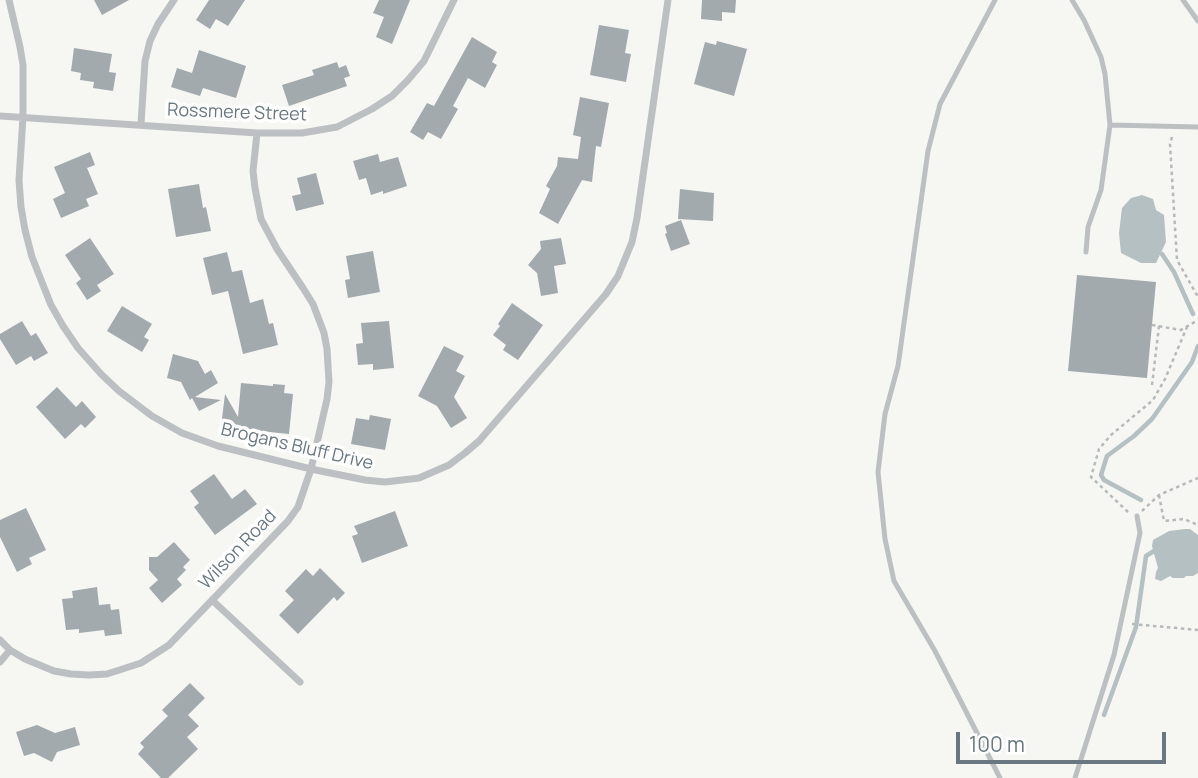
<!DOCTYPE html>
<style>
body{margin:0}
#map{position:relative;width:1198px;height:778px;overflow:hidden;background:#f6f6f3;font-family:Manrope,sans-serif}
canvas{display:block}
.scale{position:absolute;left:956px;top:732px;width:210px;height:32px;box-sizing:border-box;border:4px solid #697880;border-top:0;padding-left:9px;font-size:21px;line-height:24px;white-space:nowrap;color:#697880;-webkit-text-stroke:5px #fff;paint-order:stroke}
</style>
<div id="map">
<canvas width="1198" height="778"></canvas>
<div class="scale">100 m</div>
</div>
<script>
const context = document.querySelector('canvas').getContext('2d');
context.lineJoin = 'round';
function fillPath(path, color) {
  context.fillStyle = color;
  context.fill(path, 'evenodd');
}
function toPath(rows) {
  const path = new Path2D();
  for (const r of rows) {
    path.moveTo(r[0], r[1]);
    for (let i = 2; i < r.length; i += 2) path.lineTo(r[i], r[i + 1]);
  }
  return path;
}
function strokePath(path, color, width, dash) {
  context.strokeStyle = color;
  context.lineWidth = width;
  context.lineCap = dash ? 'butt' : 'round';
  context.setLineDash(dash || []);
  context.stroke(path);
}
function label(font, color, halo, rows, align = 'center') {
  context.font = font + ' Manrope,sans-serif';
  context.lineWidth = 7;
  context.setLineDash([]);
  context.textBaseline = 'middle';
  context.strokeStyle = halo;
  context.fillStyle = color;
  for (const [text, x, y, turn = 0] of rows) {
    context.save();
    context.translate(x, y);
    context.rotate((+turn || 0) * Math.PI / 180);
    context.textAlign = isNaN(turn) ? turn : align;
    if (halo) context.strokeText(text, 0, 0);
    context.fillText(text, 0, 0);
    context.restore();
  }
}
fillPath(toPath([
 [1142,195,1153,199,1156,210,1164,215,1166,242,1156,263,1141,263,1121,253,1119,233,1122,208,1131,198],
 [1185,529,1190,529,1198,535,1198,573,1193,576,1186,576,1184,578,1173,578,1170,576,1161,581,1155,579,1156,572,1158,568,1152,546,1153,540,1169,531]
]), '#b5c0c3');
strokePath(toPath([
 [1162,254,1174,272,1193,314],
 [1141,500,1104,480,1101,475,1107,456,1134,436,1152,419,1192,362,1198,346],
 [1104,715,1136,627,1146,556,1154,551]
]), '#b5c0c3', 4.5);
fillPath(toPath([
 [94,0,129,0,102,15],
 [209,0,245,0,228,26,216,19,210,29,196,20],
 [379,0,410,0,392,44,376,37,384,17,373,13],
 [702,0,736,0,735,13,722,12,722,21,701,19],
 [599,25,629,30,625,53,631,54,626,82,590,75],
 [472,37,497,52,492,62,497,65,485,88,468,78,453,106,458,109,441,139,428,132,423,140,410,132,427,103,434,106],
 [717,41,747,49,734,96,694,84,705,42,716,45],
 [74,48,112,54,109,72,116,73,113,91,93,88,94,82,80,80,81,73,71,71],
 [199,50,246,66,236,98,203,88,200,96,171,87,177,68,192,73],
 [337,62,339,68,346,65,350,76,344,78,347,86,289,106,282,85,314,75,312,70],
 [580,97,609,103,601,147,596,146,592,182,582,180,558,224,539,213,550,189,546,186,557,166,558,157,578,159,581,137,573,135],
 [90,152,95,165,87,168,98,194,86,199,89,206,61,218,53,199,65,193,54,167],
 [378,154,380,162,398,157,407,186,383,194,383,191,371,195,366,178,359,180,353,161],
 [316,173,324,204,296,211,292,196,301,194,297,178],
 [199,184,203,208,206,207,211,231,176,237,168,189],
 [680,189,714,193,713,221,678,219],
 [681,220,690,244,671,251,665,234,667,233,665,226],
 [90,238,114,274,97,285,101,291,87,300,76,283,81,279,65,255],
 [561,238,566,264,554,266,558,293,541,296,537,273,528,265,541,249,540,241],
 [373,251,380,292,348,298,345,280,350,279,346,256],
 [227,252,232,272,242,270,250,303,263,299,269,324,273,323,278,345,243,354,228,291,212,295,203,258],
 [1077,275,1156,282,1147,378,1068,371],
 [512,303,543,325,518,360,503,350,506,345,493,335,500,326,498,324],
 [122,306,152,324,144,337,149,340,142,352,107,331],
 [22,321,31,336,36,333,48,353,34,361,31,356,16,365,0,339,0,334],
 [389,321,394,368,373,370,373,364,358,365,356,344,363,343,361,323],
 [444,346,464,356,456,371,465,376,454,397,467,418,451,428,437,406,418,396],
 [173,354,198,361,205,374,211,370,218,383,195,397,221,400,199,411,192,398,190,400,181,382,167,378],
 [241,383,273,386,273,384,285,385,284,393,293,394,289,434,221,427,225,394,238,417],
 [57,387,76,407,82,401,96,417,85,428,81,424,65,439,36,407],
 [370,415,391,419,385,450,351,444,356,418,369,420],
 [214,474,232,499,245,489,257,504,215,535,194,507,199,503,190,491],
 [26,508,46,550,29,558,32,564,17,572,0,537,0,520],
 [395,511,408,546,362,563,352,536,358,534,354,526],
 [174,542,190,560,183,567,186,570,177,579,182,585,162,603,149,588,158,580,149,570,149,557,157,557],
 [320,568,345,593,337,601,334,597,298,634,279,615,294,600,285,591,306,569,313,576],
 [97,587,99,605,110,604,111,610,119,609,122,634,105,636,104,630,79,633,79,629,66,630,62,599,73,598,72,591],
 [190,683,205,698,188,715,199,726,187,737,198,749,168,778,161,778,138,754,144,747,140,743,168,716,162,710],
 [37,725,55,733,75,727,80,745,57,752,52,762,34,753,24,756,16,732]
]), '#a2aaae');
strokePath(toPath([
 [1172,137,1170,144,1177,260,1198,297],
 [1152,325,1181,330,1198,320],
 [1152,385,1159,326],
 [1159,495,1164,521,1184,519,1198,525],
 [1142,511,1159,495,1198,478],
 [1128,512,1091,477,1099,449,1111,435,1153,400,1165,379,1187,327],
 [1132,624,1198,630]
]), '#b6babb', 2.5, [3.5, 3.5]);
strokePath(toPath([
 [995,0,940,104,928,151,898,366,885,414,878,472,885,539,894,581,935,651,1000,778],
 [1072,0,1084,20,1101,57,1105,74,1110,125,1101,190,1088,227,1086,252],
 [1183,0,1198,21],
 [1110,125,1198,127],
 [1075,778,1114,655,1140,533,1137,516]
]), '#bcc0c2', 5);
strokePath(toPath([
 [9,0,20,47,23,65,23,117,19,180,21,207,25,230,32,257,51,305,63,326,78,348,101,374,119,391,152,416,182,433,218,446,311,469,365,480,385,482,419,478,449,465,465,453,479,441,606,294,618,276,632,242,637,218,668,0],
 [0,116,257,133,302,133,337,127,372,109,392,96,408,80,424,61,454,0],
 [141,124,145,61,150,41,158,24,174,0],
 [212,600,300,682],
 [0,640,10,650,25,659,54,671,71,674,89,675,107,674,141,663,169,645,288,521,298,507,311,469,327,399,329,382,327,349,324,333,313,304,303,288,277,249,261,219,255,188,253,171,257,133],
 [0,662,10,650]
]), '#bcc0c2', 7);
label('18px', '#697880', '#fff', [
 ["Rossmere Street",237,113,2],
 ["Brogans Bluff Drive",297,447,13],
 ["Wilson Road",238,550,-46]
]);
</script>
